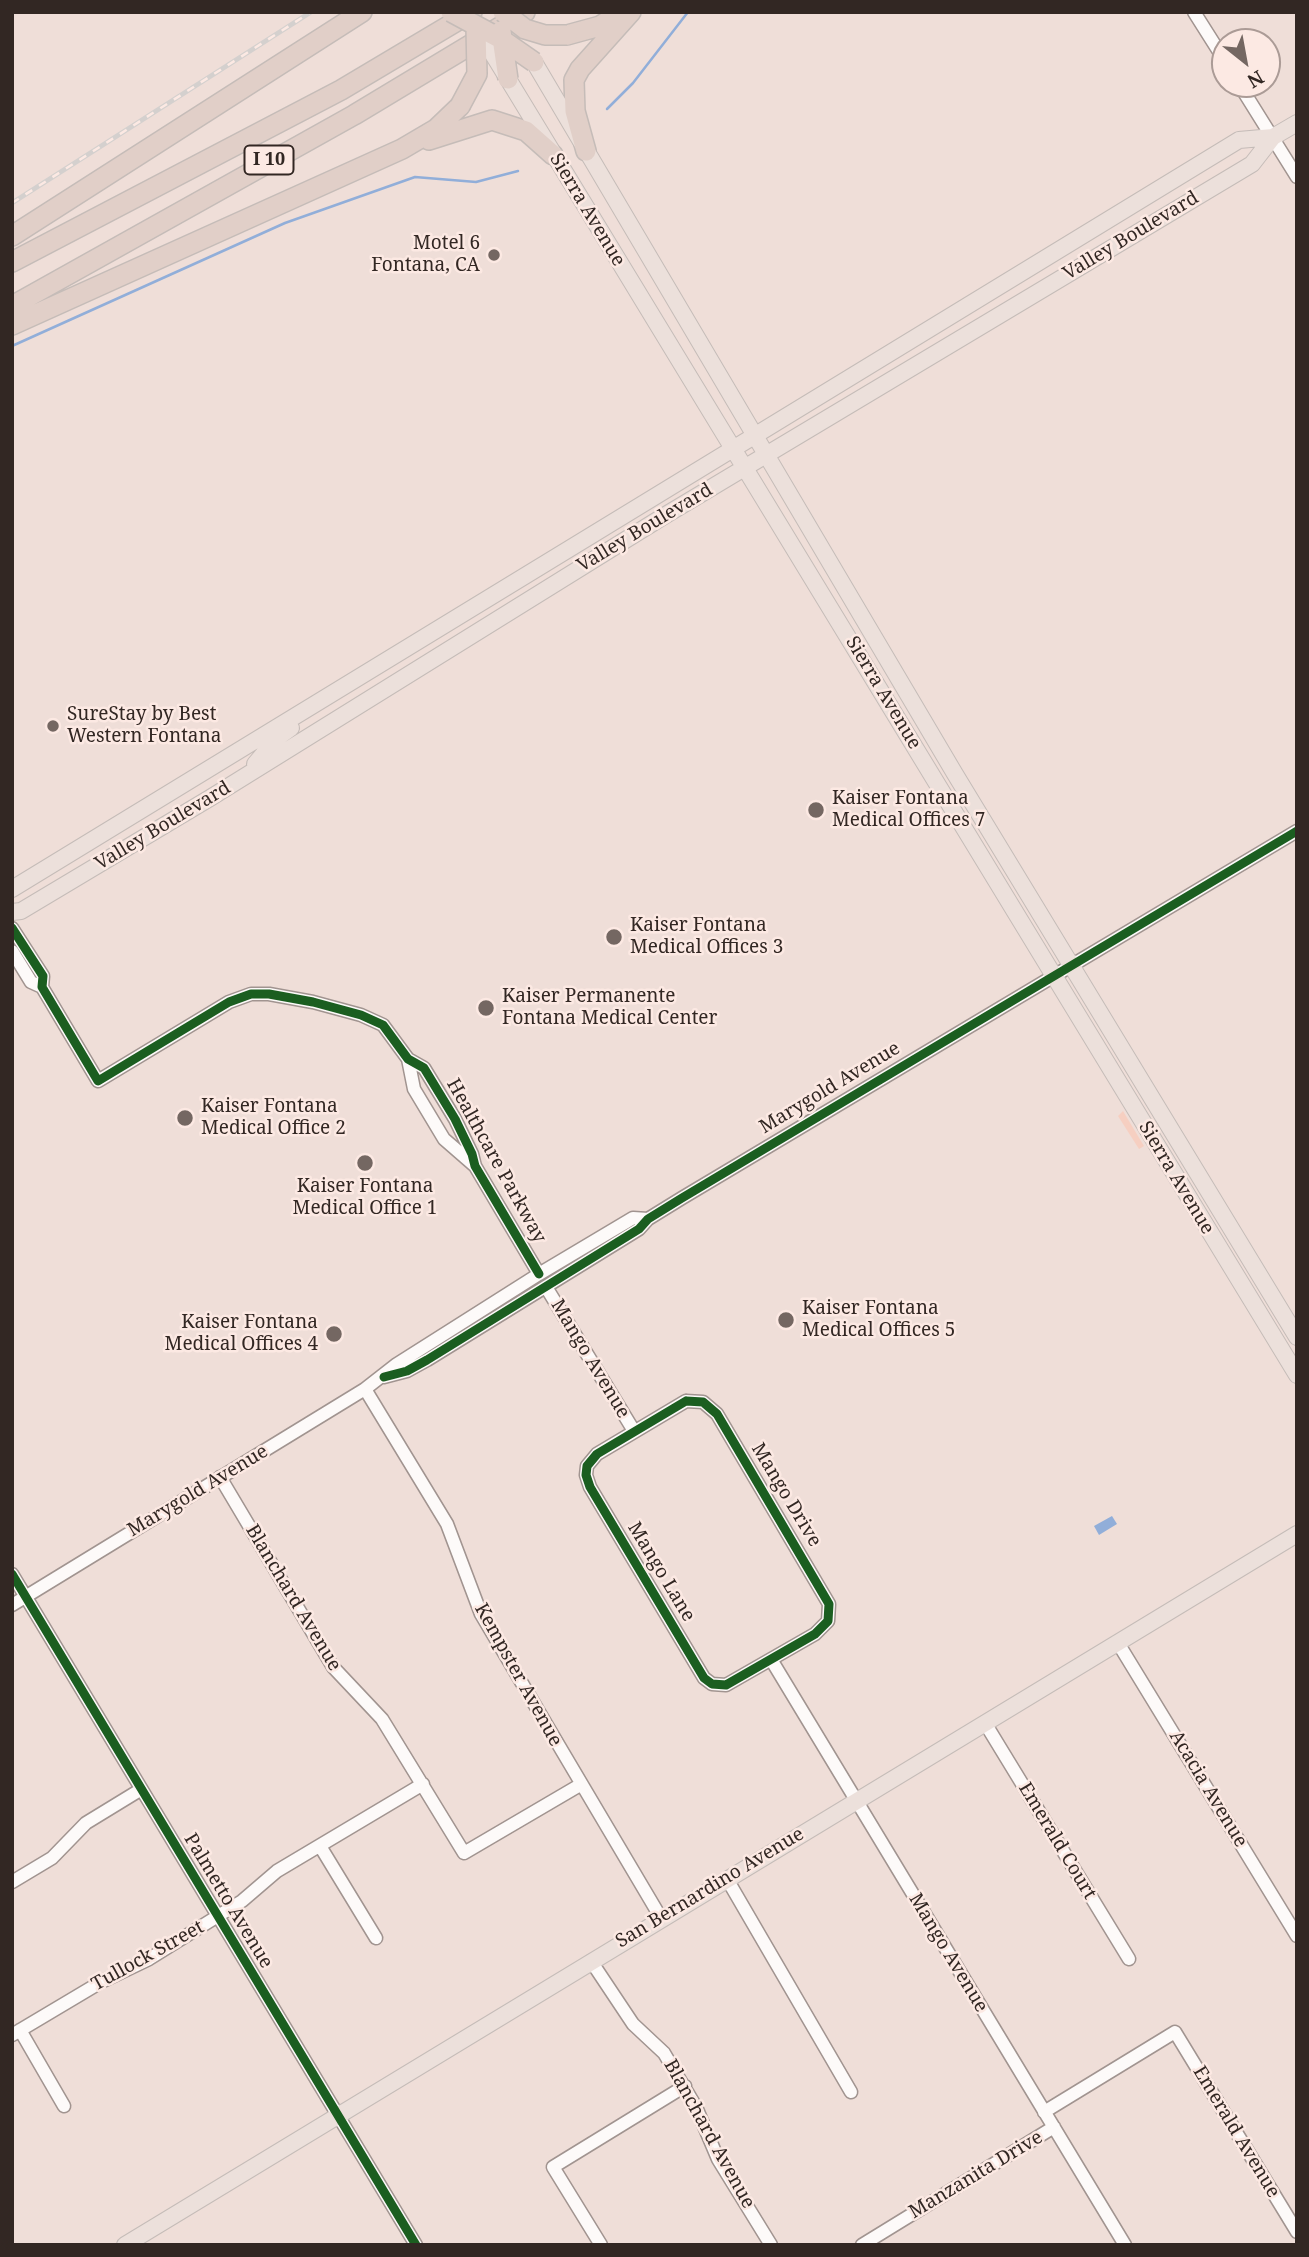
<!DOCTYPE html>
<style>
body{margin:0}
#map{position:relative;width:1309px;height:2257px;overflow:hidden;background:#efded8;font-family:"Noto Serif",serif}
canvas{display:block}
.frame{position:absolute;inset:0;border:14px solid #322723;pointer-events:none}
.north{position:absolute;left:1211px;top:28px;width:70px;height:70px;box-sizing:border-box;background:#fce9e3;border:2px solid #ab9b96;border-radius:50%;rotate:149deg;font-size:19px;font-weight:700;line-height:28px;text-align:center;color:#322723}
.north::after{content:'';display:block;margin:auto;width:24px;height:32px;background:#746762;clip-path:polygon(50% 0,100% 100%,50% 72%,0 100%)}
</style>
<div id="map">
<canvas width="1309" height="2257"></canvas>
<div class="frame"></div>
<div class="north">N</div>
</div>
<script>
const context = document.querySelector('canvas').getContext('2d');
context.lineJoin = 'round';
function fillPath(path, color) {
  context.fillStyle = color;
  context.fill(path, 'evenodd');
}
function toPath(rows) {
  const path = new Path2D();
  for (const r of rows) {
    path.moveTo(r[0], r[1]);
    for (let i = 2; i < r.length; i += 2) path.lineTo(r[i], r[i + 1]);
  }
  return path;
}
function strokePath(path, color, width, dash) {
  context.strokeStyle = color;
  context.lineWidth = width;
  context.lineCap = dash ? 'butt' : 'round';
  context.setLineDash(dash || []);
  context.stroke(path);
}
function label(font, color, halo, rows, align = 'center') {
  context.font = font + ' "Noto Serif",serif';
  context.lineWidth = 5;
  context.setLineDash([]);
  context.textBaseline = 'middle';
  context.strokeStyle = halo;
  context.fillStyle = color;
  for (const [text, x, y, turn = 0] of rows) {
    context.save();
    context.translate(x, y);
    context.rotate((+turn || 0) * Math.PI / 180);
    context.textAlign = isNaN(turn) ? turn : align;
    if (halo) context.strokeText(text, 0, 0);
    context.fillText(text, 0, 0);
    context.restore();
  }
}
fillPath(toPath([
 [1123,1111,1144,1146,1139,1149,1118,1116]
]), '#f6cfc1');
fillPath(toPath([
 [1112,1516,1117,1524,1099,1535,1094,1526]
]), '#91aed9');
strokePath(toPath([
 [607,109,633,83,688,12],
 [12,346,285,223,415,177,476,182,518,171]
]), '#91aed9', 2.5);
const minor = toPath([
 [1194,12,1225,61],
 [1239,84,1297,177],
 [12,928,43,976,42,987,98,1081,229,1002,251,994,269,994,313,1002,361,1015,383,1025,408,1059,424,1068,455,1119,472,1154,475,1166,539,1274],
 [12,951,31,982,42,987],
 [408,1059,414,1089,444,1139,475,1166],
 [546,1287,634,1431],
 [384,1377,407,1371,427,1360,639,1229,648,1219,682,1198,1297,831],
 [365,1389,447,1524,481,1614,661,1918],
 [686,1401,703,1402,717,1414,829,1604,828,1621,815,1634,726,1685,712,1684,704,1678,590,1487,586,1475,587,1466,597,1454,686,1401],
 [220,1477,333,1667,382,1719,464,1853,580,1785],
 [12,1574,416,2245],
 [12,1605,365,1389,397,1364,539,1274,633,1218,648,1219],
 [1118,1643,1297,1936],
 [772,1661,1125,2245],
 [985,1723,1129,1959],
 [320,1846,376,1938],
 [727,1879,851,2092],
 [12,1882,52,1858,86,1823,140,1790],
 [591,1961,633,2024,664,2053,696,2107,718,2159,771,2245],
 [20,2030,64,2106],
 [12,2035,101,1982,149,1959,242,1901,277,1871,423,1784],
 [1044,2112,1175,2032,1297,2232],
 [601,2245,553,2167,685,2086],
 [862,2245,1054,2127]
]);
const major = toPath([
 [534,62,955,774,1297,1337],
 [508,79,1297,1375],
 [255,764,277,738,291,728],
 [12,889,1239,140,1273,137],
 [12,912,21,911,210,798,664,516,1237,173,1252,164,1273,137,1297,123],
 [125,2245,1297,1534]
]);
const highway = toPath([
 [567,35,600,26,622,12],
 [429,140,492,120,526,131,553,155],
 [586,151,575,111,574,80,580,69,631,12],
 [12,236,362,12],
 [12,262,341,90,472,12],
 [12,306,354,115,525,12],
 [12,325,402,149,436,129,460,106]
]);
strokePath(minor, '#a19490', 15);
strokePath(major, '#c5bcb8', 18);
strokePath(highway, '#c5bcb8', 22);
strokePath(minor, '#fdfaf9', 12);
strokePath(major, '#ece0db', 16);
strokePath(highway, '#e1cfc8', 19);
const rail = toPath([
 [12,203,311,12]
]);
strokePath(rail, '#d4d0ce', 5);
strokePath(rail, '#fce9e3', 2.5, [8]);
const majorBridge = toPath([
 [475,25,505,74]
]);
const highwayBridge = toPath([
 [451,12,501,39,534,62],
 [503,12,525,29,545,35,567,35],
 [501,31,508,79],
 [460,106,477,74,476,27]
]);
strokePath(majorBridge, '#c5bcb8', 18, []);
strokePath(highwayBridge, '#c5bcb8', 22, []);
strokePath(majorBridge, '#ece0db', 16);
strokePath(highwayBridge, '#e1cfc8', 19);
strokePath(toPath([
 [12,928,43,976,42,987,98,1081,229,1002,251,994,269,994,313,1002,361,1015,383,1025,408,1059,424,1068,455,1119,472,1154,475,1166,539,1274],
 [384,1377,407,1371,427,1360,639,1229,648,1219,682,1198,1297,831],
 [686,1401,703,1402,717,1414,829,1604,828,1621,815,1634,726,1685,712,1684,704,1678,590,1487,586,1475,587,1466,597,1454,686,1401],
 [12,1574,416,2245]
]), '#1b5e20', 9);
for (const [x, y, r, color] of [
 [494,255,7,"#746762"],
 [53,726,7,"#746762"],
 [816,810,9,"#746762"],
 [614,937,9,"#746762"],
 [486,1008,9,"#746762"],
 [185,1118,9,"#746762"],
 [365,1163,9,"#746762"],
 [786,1320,9,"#746762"],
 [334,1334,9,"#746762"]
]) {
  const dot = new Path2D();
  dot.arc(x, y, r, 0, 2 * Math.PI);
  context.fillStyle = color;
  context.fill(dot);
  strokePath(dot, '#fce9e3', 2.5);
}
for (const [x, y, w] of [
 [269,160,49]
]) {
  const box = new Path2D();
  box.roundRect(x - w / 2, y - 14.5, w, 29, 5);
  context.fillStyle = '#fce9e3';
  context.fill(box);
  strokePath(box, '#322723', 2);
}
label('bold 18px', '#322723', null, [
 ["I 10",269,160]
]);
label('19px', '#322723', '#fce9e3', [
 ["Sierra Avenue",587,210,59],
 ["Valley Boulevard",1131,236,-31],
 ["Valley Boulevard",645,528,-31],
 ["Sierra Avenue",883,693,59],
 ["Valley Boulevard",163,826,-31],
 ["Marygold Avenue",830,1088,-31],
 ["Healthcare Parkway",496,1161,61],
 ["Sierra Avenue",1176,1178,59],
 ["Mango Avenue",590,1359,59],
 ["Marygold Avenue",198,1491,-31],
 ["Mango Drive",786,1495,59],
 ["Mango Lane",661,1572,59],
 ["Blanchard Avenue",293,1598,59],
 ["Kempster Avenue",518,1675,61],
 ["Acacia Avenue",1208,1789,59],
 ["Emerald Court",1057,1841,59],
 ["San Bernardino Avenue",710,1888,-31],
 ["Palmetto Avenue",228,1901,59],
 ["Mango Avenue",948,1953,59],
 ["Tullock Street",148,1956,-29],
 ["Emerald Avenue",1236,2132,59],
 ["Blanchard Avenue",709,2134,61],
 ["Manzanita Drive",976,2175,-31]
]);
label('19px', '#322723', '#fce9e3', [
 ["Motel 6",480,244,"right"],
 ["Fontana, CA",480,266,"right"],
 ["SureStay by Best",67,715],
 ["Western Fontana",67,737],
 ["Kaiser Fontana",832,799],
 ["Medical Offices 7",832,821],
 ["Kaiser Fontana",630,926],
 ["Medical Offices 3",630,948],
 ["Kaiser Permanente",502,997],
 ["Fontana Medical Center",502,1019],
 ["Kaiser Fontana",201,1107],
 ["Medical Office 2",201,1129],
 ["Kaiser Fontana",365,1187,"center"],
 ["Medical Office 1",365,1209,"center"],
 ["Kaiser Fontana",802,1309],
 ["Medical Offices 5",802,1331],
 ["Kaiser Fontana",318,1323,"right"],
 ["Medical Offices 4",318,1345,"right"]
], 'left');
</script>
